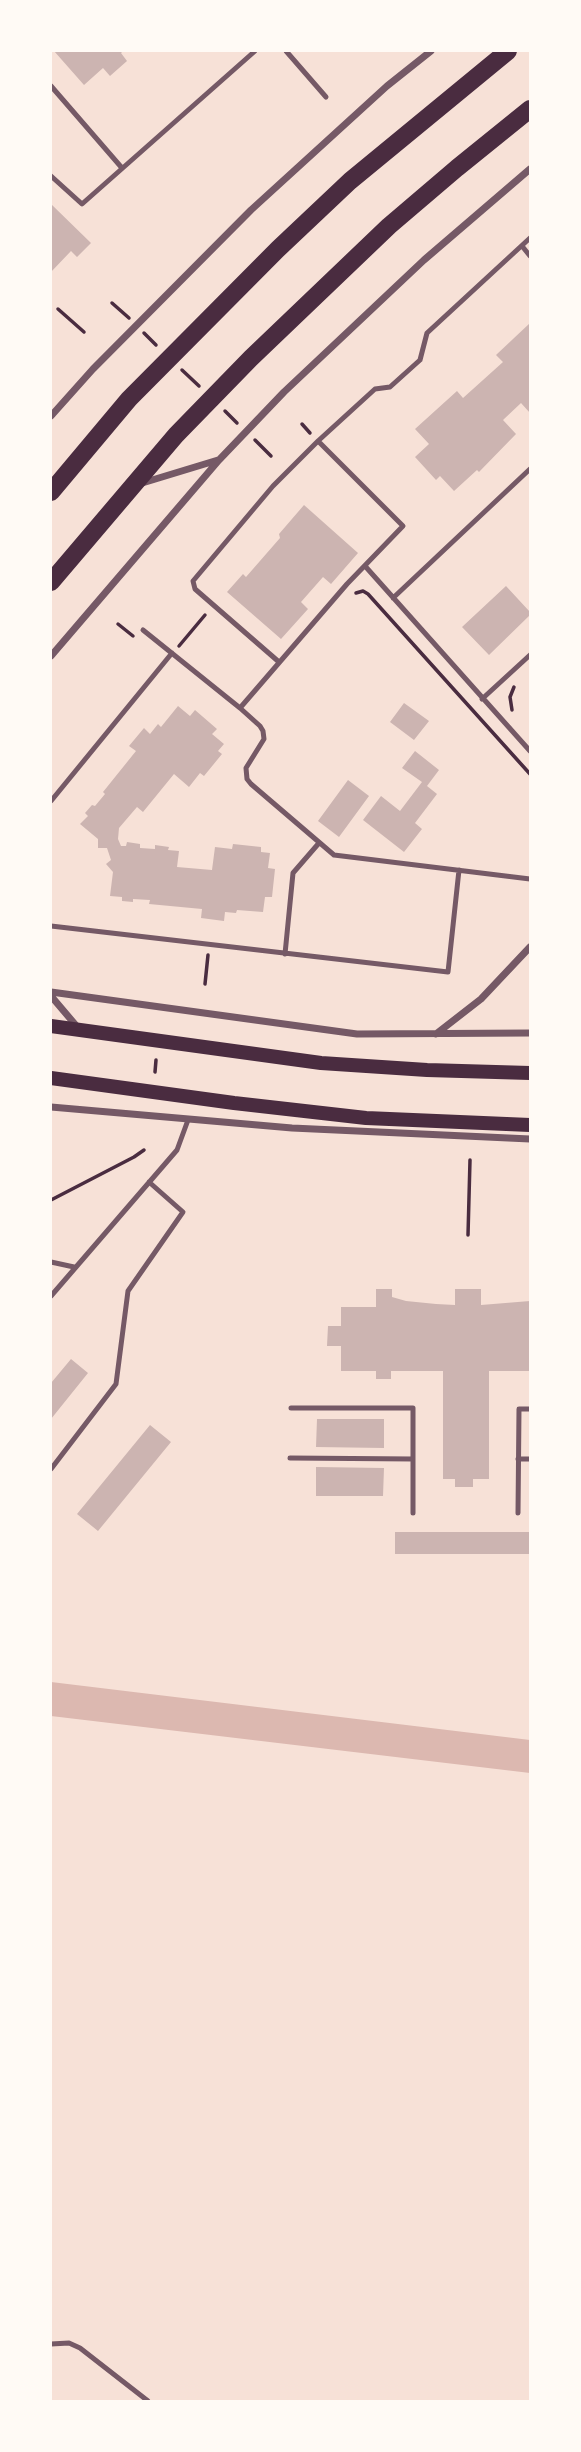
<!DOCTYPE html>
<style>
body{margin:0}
#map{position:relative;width:581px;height:2452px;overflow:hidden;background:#f7e1d7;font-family:Arial,sans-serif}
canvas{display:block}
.frame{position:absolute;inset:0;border:52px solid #fffaf5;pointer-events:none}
</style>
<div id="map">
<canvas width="581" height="2452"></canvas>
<div class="frame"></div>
</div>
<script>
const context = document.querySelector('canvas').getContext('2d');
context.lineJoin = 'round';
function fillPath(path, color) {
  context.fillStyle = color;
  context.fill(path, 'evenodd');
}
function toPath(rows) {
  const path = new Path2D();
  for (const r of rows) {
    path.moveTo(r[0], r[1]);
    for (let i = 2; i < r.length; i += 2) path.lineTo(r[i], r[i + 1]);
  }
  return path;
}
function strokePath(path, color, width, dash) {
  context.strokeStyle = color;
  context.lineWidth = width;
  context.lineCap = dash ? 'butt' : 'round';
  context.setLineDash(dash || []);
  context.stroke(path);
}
fillPath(toPath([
 [51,1682,530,1740,530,1773,51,1716]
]), '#dcb8b0');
fillPath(toPath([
 [54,51,123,51,121,53,127,61,110,76,103,68,84,85],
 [51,204,91,243,77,257,71,251,51,272],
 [530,323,530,413,521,403,503,420,516,434,479,472,477,470,454,491,440,476,436,480,415,457,429,444,415,429,457,391,463,398,503,362,496,355],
 [304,505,358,553,331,584,323,577,301,602,308,609,281,639,227,592,243,574,246,577,280,538,279,534],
 [506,586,530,612,530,615,489,655,462,627],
 [404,703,429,721,414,740,390,722],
 [178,706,190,716,195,710,217,729,212,734,224,744,218,751,222,754,204,776,200,773,189,787,174,774,143,812,137,807,119,828,118,839,121,846,126,846,127,842,140,844,140,848,155,849,155,845,169,847,168,850,179,851,177,867,212,870,215,847,232,849,233,844,261,847,261,852,270,853,268,868,275,869,272,897,265,897,263,912,237,910,236,913,225,912,224,921,201,918,202,909,149,904,150,900,133,899,133,902,122,901,122,897,110,896,113,872,106,864,111,860,107,848,98,848,98,839,80,824,88,816,85,813,92,805,95,806,105,794,103,792,136,751,129,746,144,728,150,734,158,724,161,727],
 [415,751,439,770,427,786,437,794,415,823,422,829,404,852,363,820,381,796,400,811,422,782,402,768],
 [348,780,369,796,339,837,318,821],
 [376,1289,392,1289,392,1297,406,1301,436,1304,455,1305,455,1289,481,1289,481,1305,530,1301,530,1371,489,1371,489,1479,473,1479,473,1487,455,1487,455,1479,443,1479,443,1371,391,1371,391,1379,376,1379,376,1371,341,1371,341,1346,327,1346,328,1326,341,1326,341,1307,376,1307],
 [71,1359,88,1373,51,1419,51,1383],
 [317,1419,384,1419,384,1448,316,1447],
 [150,1425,171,1442,98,1531,77,1514],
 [316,1467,384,1468,383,1496,316,1496],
 [395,1532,530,1532,530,1554,395,1554]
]), '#ccb4b1');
strokePath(toPath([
 [112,303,129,318],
 [58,309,84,332],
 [144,333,156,345],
 [182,370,199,386],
 [225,411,237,423],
 [302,424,310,433],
 [255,440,271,456],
 [356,593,363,591,368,594,530,774],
 [118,624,133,636],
 [179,646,205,615],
 [512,710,510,697,514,687],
 [205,984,208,955],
 [155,1072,156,1060],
 [51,1200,134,1157,144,1150],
 [468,1235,470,1160]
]), '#4a2c40', 3.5);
strokePath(toPath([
 [286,51,326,97],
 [51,86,122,168],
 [51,176,82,204,255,51],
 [522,246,530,256],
 [318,441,375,389,390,387,420,360,427,333,530,238],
 [365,566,530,751],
 [393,598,530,469],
 [143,630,240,708],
 [279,662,195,589,193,581,273,486,318,441,403,526,347,584,240,708,260,726,263,731,264,739,246,768,247,779,251,784,334,855,530,879],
 [482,699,530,655],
 [51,801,172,653],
 [51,926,448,972,459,870],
 [285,954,293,873,319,843],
 [51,1262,74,1267],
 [51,1296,177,1150,188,1120],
 [291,1408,413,1408,413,1513],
 [290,1458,413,1459],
 [518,1459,530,1459],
 [51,1469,116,1384,128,1291,183,1212,149,1182],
 [518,1513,519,1409,530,1409],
 [51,2344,69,2343,80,2348,148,2401]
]), '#755966', 5);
strokePath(toPath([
 [51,416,93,369,251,210,387,86,431,51],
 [139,484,218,460],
 [51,656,219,460,284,392,424,260,530,169],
 [51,992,357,1034,530,1033],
 [51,996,79,1029],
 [436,1034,481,999,530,947],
 [51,1107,292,1128,530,1139]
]), '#755966', 7);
strokePath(toPath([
 [51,1026,321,1063,427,1070,530,1073],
 [51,1078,234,1103,366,1118,530,1125]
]), '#4a2c40', 14);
strokePath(toPath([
 [51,492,129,399,278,249,350,181,508,51],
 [51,582,176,435,251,358,389,226,457,168,530,109]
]), '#4a2c40', 18);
</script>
